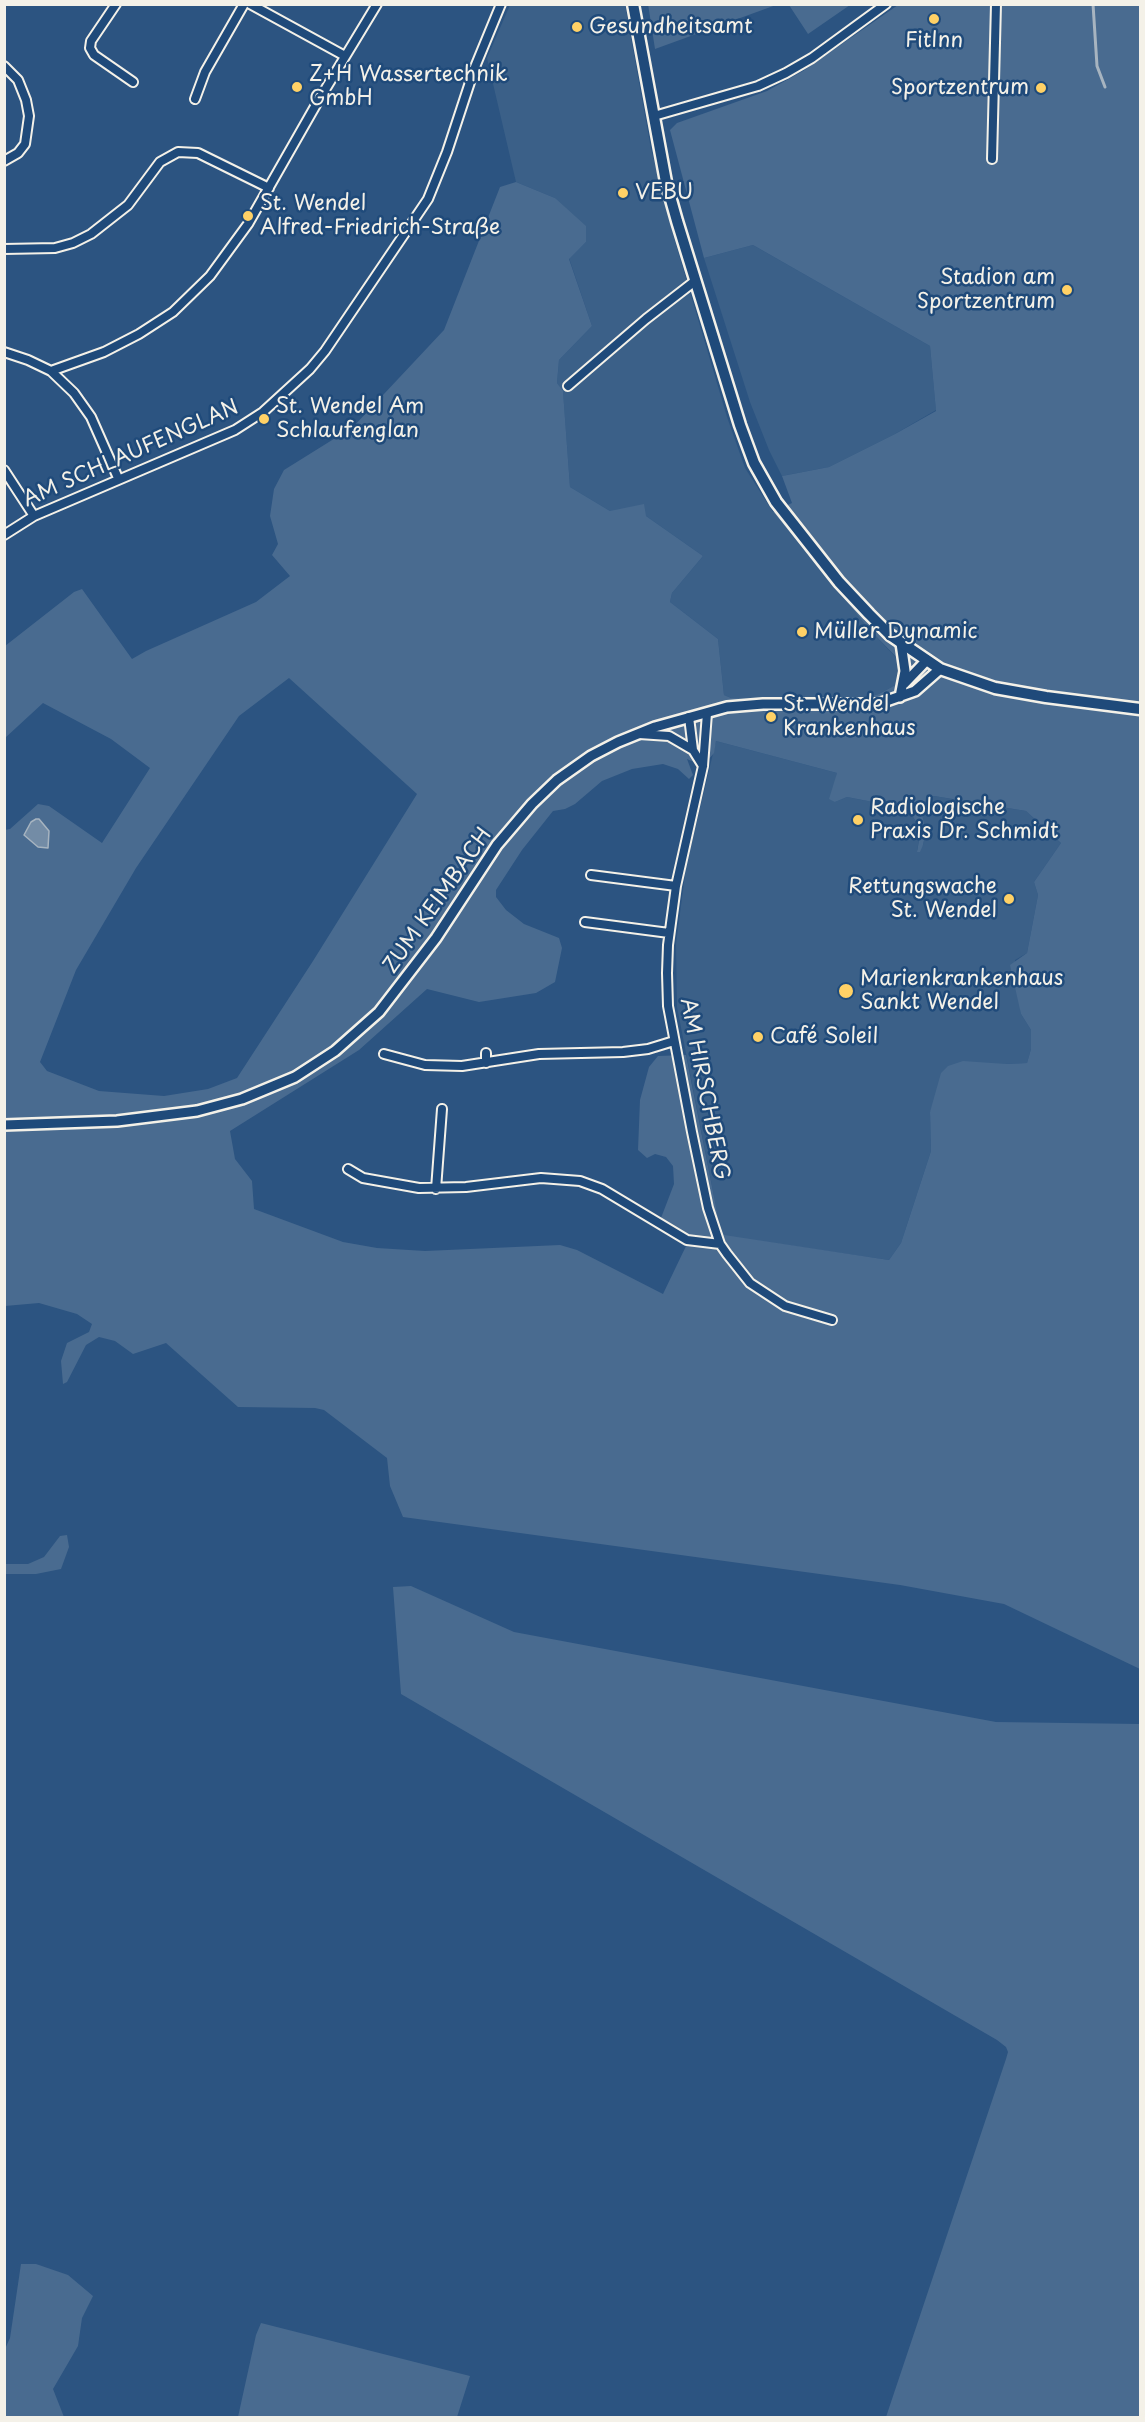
<!DOCTYPE html>
<meta charset="utf-8">
<style>
body{margin:0}
#map{position:relative;width:1145px;height:2422px;overflow:hidden;background:#2c5481;font-family:"Playpen Sans",sans-serif}
canvas{display:block}
.frame{position:absolute;inset:0;border:6px solid #f4f1e8;pointer-events:none}
</style>
<div id="map">
<canvas width="1145" height="2422"></canvas>
<div class="frame"></div>
</div>
<script>
const context = document.querySelector('canvas').getContext('2d');
context.lineJoin = 'round';
function fillPath(path, color) {
  context.fillStyle = color;
  context.fill(path, 'evenodd');
}
function toPath(rows) {
  const path = new Path2D();
  for (const r of rows) {
    path.moveTo(r[0], r[1]);
    for (let i = 2; i < r.length; i += 2) path.lineTo(r[i], r[i + 1]);
  }
  return path;
}
function strokePath(path, color, width, dash) {
  context.strokeStyle = color;
  context.lineWidth = width;
  context.lineCap = dash ? 'butt' : 'round';
  context.setLineDash(dash || []);
  context.stroke(path);
}
function label(font, color, halo, rows, align = 'center') {
  context.font = font + ' "Playpen Sans",sans-serif';
  context.lineWidth = 5;
  context.setLineDash([]);
  context.textBaseline = 'middle';
  context.strokeStyle = halo;
  context.fillStyle = color;
  for (const [text, x, y, turn = 0] of rows) {
    context.save();
    context.translate(x, y);
    context.rotate((+turn || 0) * Math.PI / 180);
    context.textAlign = isNaN(turn) ? turn : align;
    if (halo) context.strokeText(text, 0, 0);
    context.fillText(text, 0, 0);
    context.restore();
  }
}
fillPath(toPath([
 [510,5,625,5,651,149,674,238,727,417,745,468,773,512,869,629,902,664,899,683,879,694,857,700,731,698,724,695,718,639,670,602,672,593,703,556,646,516,610,511,570,487,563,392,557,383,559,360,592,326,569,258,586,242,555,198,516,182,487,58],
 [753,245,930,346,936,410,895,434,829,467,782,476,769,450,750,402,704,258],
 [716,741,837,773,835,802,847,797,878,803,913,817,921,829,917,851,923,845,926,832,922,814,927,797,934,796,1026,811,1061,843,1034,882,1038,895,1027,953,1015,960,1021,1014,1031,1030,1031,1049,1027,1063,1006,1064,930,1112,931,1151,901,1243,889,1260,724,1236,720,1227,677,1007,676,944,686,867]
]), '#3b6088');
fillPath(toPath([
 [648,4,776,4,776,5,655,49],
 [789,5,850,5,808,34],
 [898,5,1140,5,1140,1669,1004,1604,900,1585,403,1517,390,1486,387,1458,324,1410,315,1408,238,1407,166,1343,133,1354,115,1341,99,1337,86,1345,67,1382,63,1384,61,1361,67,1343,89,1332,92,1324,77,1314,39,1303,5,1306,4,830,10,829,38,804,49,806,102,843,150,768,111,739,43,703,5,738,5,646,74,592,82,589,132,659,146,651,256,602,290,576,272,555,278,544,270,516,274,489,284,470,353,427,444,330,500,187,516,182,555,198,586,226,586,242,569,259,592,326,559,360,557,383,563,391,570,487,610,511,644,504,646,516,703,556,672,593,670,602,718,639,724,695,731,698,857,700,879,694,899,683,902,663,869,629,773,512,792,503,782,476,829,467,895,434,936,411,930,346,753,245,704,258,670,130,677,123,767,91,803,71],
 [289,678,417,794,313,961,237,1078,208,1089,164,1096,99,1091,47,1071,40,1062,76,970,136,868,239,716],
 [716,741,837,773,829,799,835,802,847,797,878,803,913,817,921,829,917,852,920,852,923,845,926,831,922,814,927,797,934,796,1026,811,1061,843,1034,882,1038,895,1027,953,1010,965,1021,1014,1031,1030,1031,1049,1027,1063,1006,1064,963,1061,948,1066,941,1073,930,1112,931,1151,901,1243,889,1260,724,1235,720,1227,686,1055,658,1056,649,1067,640,1100,638,1150,647,1158,655,1154,666,1157,673,1166,674,1184,661,1218,687,1235,687,1244,663,1294,577,1250,560,1245,425,1251,377,1248,343,1242,254,1209,252,1181,235,1159,230,1131,359,1050,427,989,479,1002,536,993,555,982,562,948,559,938,524,924,506,910,496,897,496,890,522,850,553,811,565,809,575,804,602,781,632,769,663,764,678,769,689,779,693,775,687,759,703,766,714,753],
 [67,1535,69,1547,61,1569,36,1574,5,1574,5,1564,28,1564,44,1557,60,1536],
 [411,1586,514,1632,996,1722,1140,1724,1140,2417,886,2417,1006,2059,1008,2052,1006,2047,997,2040,401,1694,393,1587],
 [21,2264,36,2264,68,2275,93,2296,82,2318,78,2346,53,2389,64,2417,5,2417,5,2349,10,2338],
 [261,2323,470,2376,457,2417,238,2417,256,2335]
]), '#496b90');
const water = toPath([
 [36,819,39,819,49,831,48,848,38,847,24,835,31,822,36,819]
]);
fillPath(water, '#738ca6');
strokePath(water, '#a7b4c0', 1.5);
strokePath(toPath([
 [1093,4,1097,66,1105,87]
]), '#a7b4c0', 3);
const minor = toPath([
 [116,4,91,41,90,48,94,55,133,82],
 [250,4,345,56],
 [4,66,18,80,26,100,29,116,25,144,18,153,4,161],
 [195,99,205,72,244,4],
 [654,116,758,86,786,73,812,58,886,4],
 [992,159,996,4],
 [4,249,55,248,73,243,91,234,128,205,160,162,178,152,198,153,269,188],
 [4,352,28,360,51,371,74,393,91,417,118,478],
 [51,371,104,352,139,334,173,312,210,276,248,224,317,103,377,4],
 [568,386,646,319,695,281],
 [4,470,34,516],
 [4,535,34,516,235,430,263,412,310,369,325,351,428,199,447,152,475,67,501,4],
 [707,713,703,766,676,886,668,945,667,973,668,1006,692,1132,708,1208,720,1244,727,1254,750,1283,785,1306,832,1320],
 [689,717,693,750,703,766],
 [639,734,669,736,693,750],
 [591,875,676,886],
 [585,922,669,933],
 [486,1053,486,1063],
 [384,1054,425,1065,462,1066,539,1054,623,1052,648,1049,674,1041],
 [348,1169,363,1178,419,1188,466,1187,541,1178,580,1181,602,1189,687,1240,720,1244],
 [436,1189,442,1109]
]);
const tertiary = toPath([
 [904,684,927,660],
 [900,697,905,671,901,643],
 [4,1125,117,1121,197,1111,242,1099,295,1077,335,1051,379,1012,436,938,497,845,532,804,557,780,591,756,618,742,655,727,727,707,763,704,878,704,915,691,940,669]
]);
const secondary = toPath([
 [633,4,666,182,677,221,740,425,754,463,776,502,839,582,869,614,890,635,940,669,995,688,1046,697,1140,709]
]);
strokePath(minor, '#f4f1e8', 12);
strokePath(tertiary, '#f4f1e8', 14);
strokePath(secondary, '#f4f1e8', 15);
strokePath(minor, '#1f4a7a', 8);
strokePath(tertiary, '#1f4a7a', 9);
strokePath(secondary, '#1f4a7a', 10);
for (const [x, y, r, color] of [
 [934,19,6,"#ffd166"],
 [577,27,6,"#ffd166"],
 [297,87,6,"#ffd166"],
 [1041,88,6,"#ffd166"],
 [623,193,6,"#ffd166"],
 [248,216,6,"#ffd166"],
 [1067,290,6,"#ffd166"],
 [264,419,6,"#ffd166"],
 [802,632,6,"#ffd166"],
 [771,717,6,"#ffd166"],
 [858,820,6,"#ffd166"],
 [1009,899,6,"#ffd166"],
 [846,991,8,"#ffd166"],
 [758,1037,6,"#ffd166"]
]) {
  const dot = new Path2D();
  dot.arc(x, y, r, 0, 2 * Math.PI);
  context.fillStyle = color;
  context.fill(dot);
  strokePath(dot, '#1f4a7a', 2);
}
label('21px', '#f4f1e8', '#1f4a7a', [
 ["Gesundheitsamt",589,27],
 ["FitInn",934,41,"center"],
 ["Z+H Wassertechnik",309,75],
 ["GmbH",309,99],
 ["Sportzentrum",1029,88,"right"],
 ["VEBU",635,193],
 ["St. Wendel",260,204],
 ["Alfred-Friedrich-Straße",260,228],
 ["Stadion am",1055,278,"right"],
 ["Sportzentrum",1055,302,"right"],
 ["St. Wendel Am",276,407],
 ["Schlaufenglan",276,431],
 ["Müller Dynamic",814,632],
 ["St. Wendel",783,705],
 ["Krankenhaus",783,729],
 ["Radiologische",870,808],
 ["Praxis Dr. Schmidt",870,832],
 ["Rettungswache",997,887,"right"],
 ["St. Wendel",997,911,"right"],
 ["Marienkrankenhaus",860,979],
 ["Sankt Wendel",860,1003],
 ["Café Soleil",770,1037]
], 'left');
label('21px', '#f4f1e8', '#1f4a7a', [
 ["AM SCHLAUFENGLAN",131,454,-24],
 ["ZUM KEIMBACH",438,901,-55],
 ["AM HIRSCHBERG",704,1089,79]
]);
</script>
